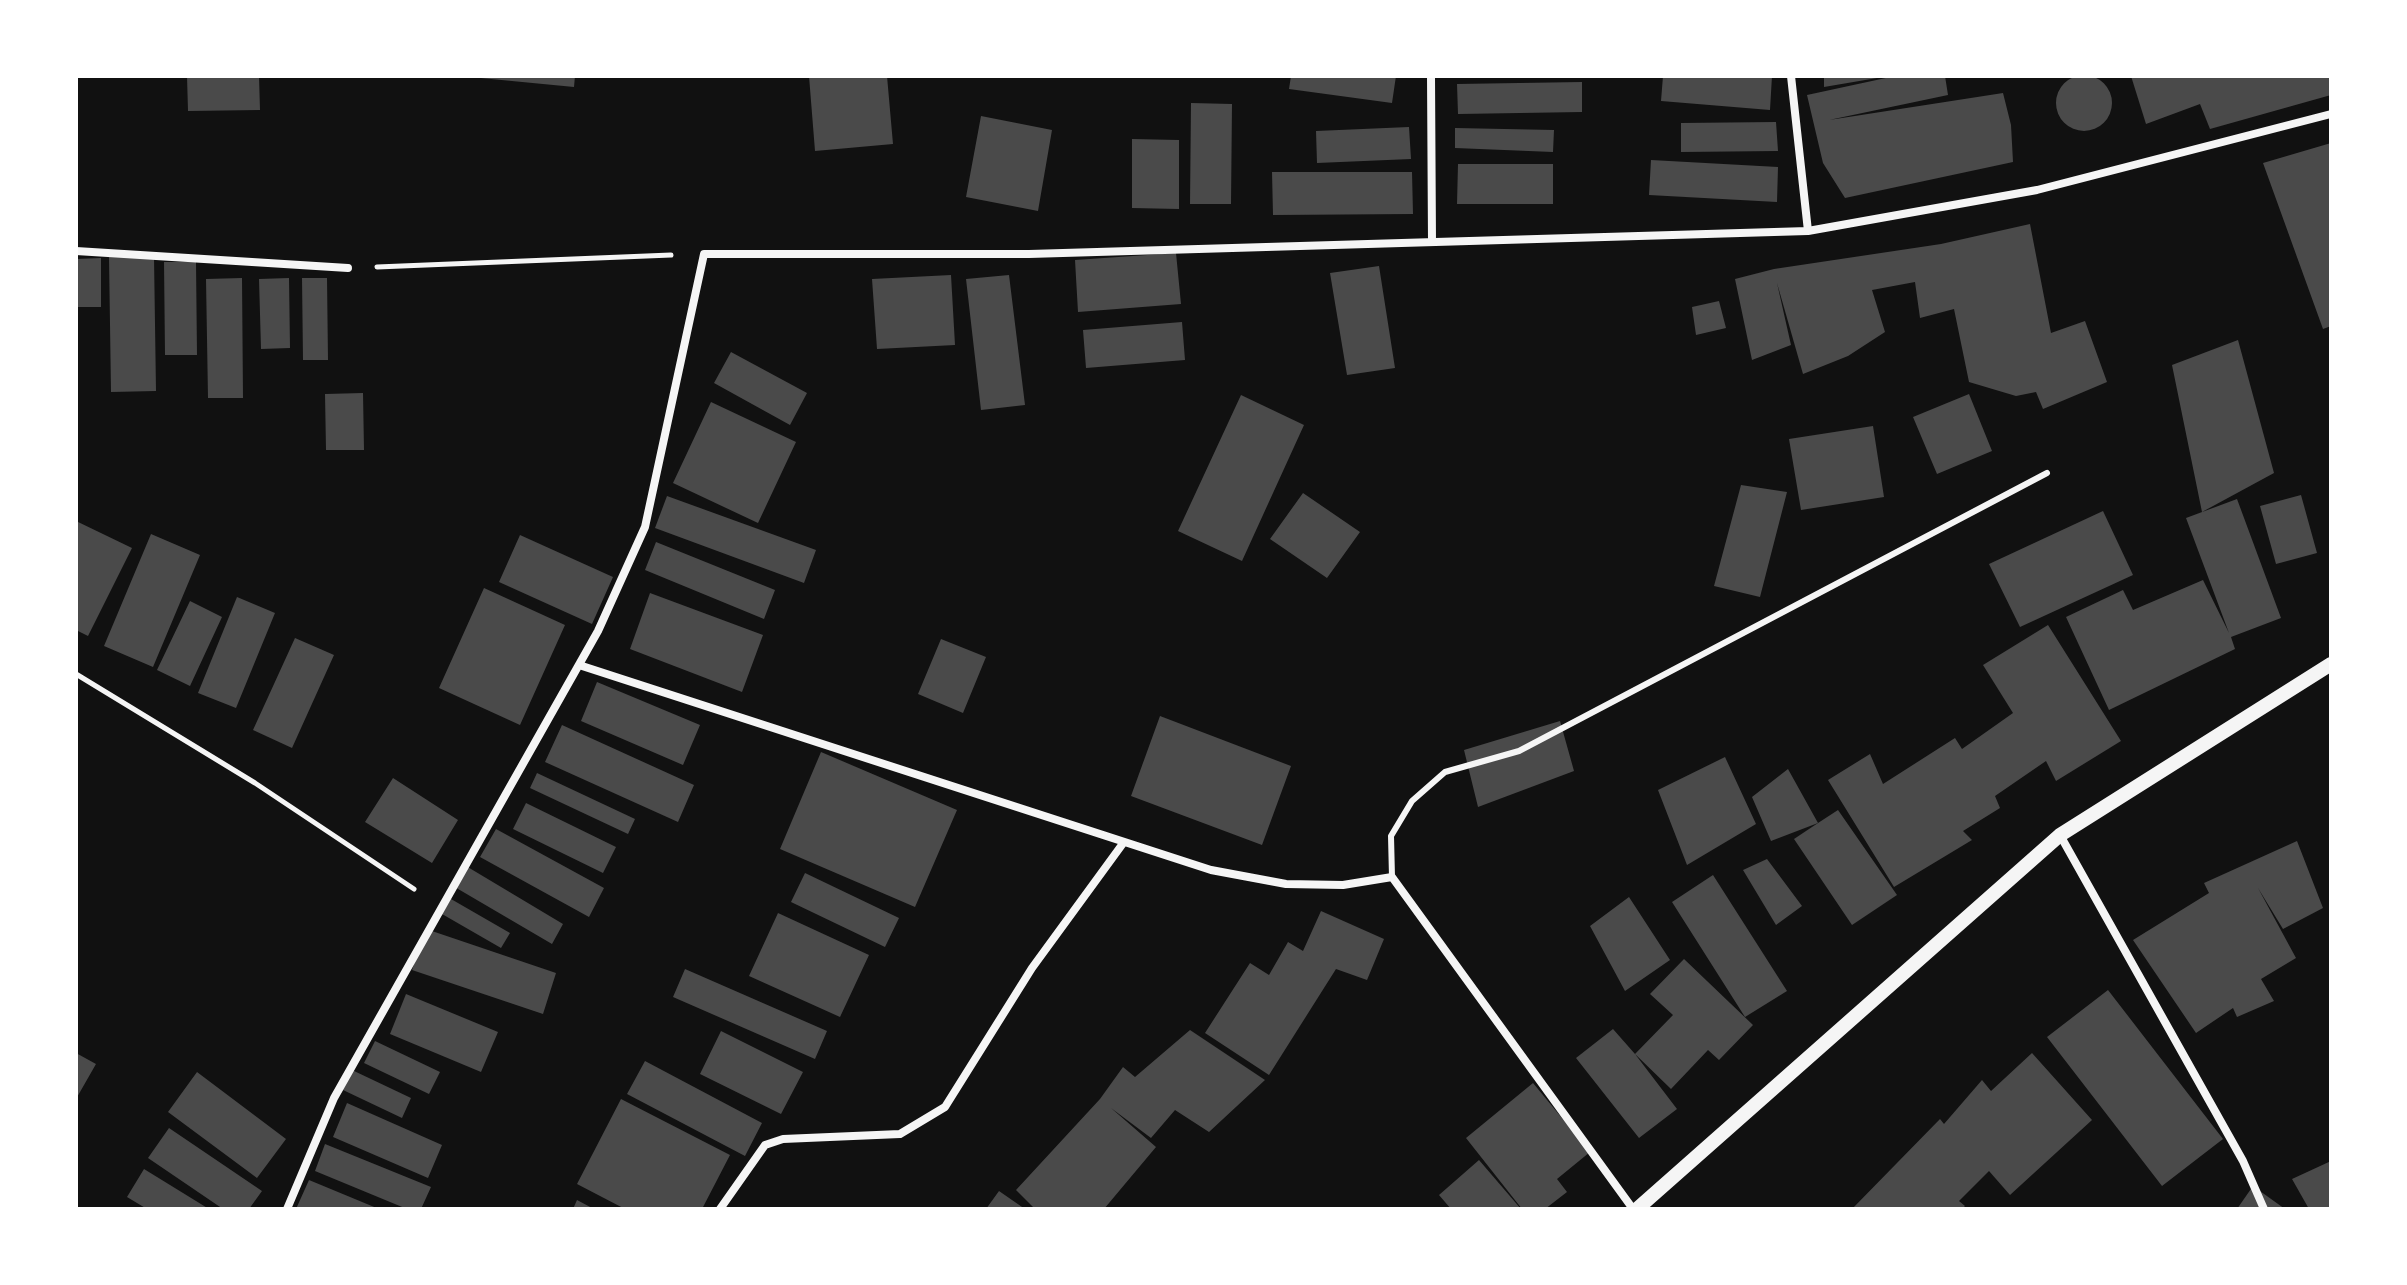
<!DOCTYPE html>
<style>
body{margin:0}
#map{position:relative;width:2407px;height:1285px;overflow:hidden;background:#111;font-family:"Archivo Narrow",sans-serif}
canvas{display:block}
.frame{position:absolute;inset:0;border:78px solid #fff;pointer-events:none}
</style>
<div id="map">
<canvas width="2407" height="1285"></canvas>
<div class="frame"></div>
</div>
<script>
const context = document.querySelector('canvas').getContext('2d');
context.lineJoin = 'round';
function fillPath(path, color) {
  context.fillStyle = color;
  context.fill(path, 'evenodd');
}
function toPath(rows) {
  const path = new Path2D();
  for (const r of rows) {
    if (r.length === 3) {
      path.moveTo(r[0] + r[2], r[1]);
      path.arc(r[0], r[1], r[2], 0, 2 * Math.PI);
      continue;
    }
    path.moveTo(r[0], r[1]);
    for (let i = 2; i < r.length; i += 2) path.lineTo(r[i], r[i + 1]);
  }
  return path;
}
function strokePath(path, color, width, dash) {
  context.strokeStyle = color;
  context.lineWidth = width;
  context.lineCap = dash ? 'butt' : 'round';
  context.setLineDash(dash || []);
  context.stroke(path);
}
fillPath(toPath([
 [2084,103,28],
 [187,76,259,76,260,110,188,111],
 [460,76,575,76,574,87],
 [809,76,887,76,893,144,815,151],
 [1291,76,1396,76,1392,103,1289,89],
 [1663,76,1772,76,1770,110,1661,101],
 [1824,76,1877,76,1877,78,1824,87],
 [1895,76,1945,76,1948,95,1829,120,2003,93,2011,125,2013,162,1845,198,1823,163,1807,95],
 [2131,76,2331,76,2331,95,2210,129,2200,104,2146,124],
 [1582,82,1582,112,1458,114,1457,84],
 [1191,103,1232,104,1231,204,1190,204],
 [981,116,1052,130,1038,211,966,197],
 [1776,122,1778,151,1681,152,1681,123],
 [1409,127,1411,159,1317,163,1316,131],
 [1455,128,1554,130,1553,152,1455,148],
 [1132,139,1179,140,1179,209,1132,208],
 [2331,143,2331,326,2323,329,2263,163],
 [1651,160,1778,167,1777,202,1649,195],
 [1458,164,1553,164,1553,204,1457,204],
 [1272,172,1412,172,1413,214,1273,215],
 [2030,224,2051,333,2085,321,2107,382,2043,409,2036,392,2016,396,1969,382,1954,309,1920,318,1915,282,1872,290,1885,332,1848,356,1803,374,1777,283,1791,345,1752,360,1735,279,1774,269,1941,244],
 [1176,253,1181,304,1078,312,1075,260],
 [109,257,154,257,156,391,111,392],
 [101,258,101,307,76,307,76,259],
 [164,262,196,262,197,355,165,355],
 [1379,266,1395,368,1347,375,1330,273],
 [951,275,955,345,877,349,872,279],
 [1009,275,1025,405,981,410,966,279],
 [242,278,243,398,208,398,206,279],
 [289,278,290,348,261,349,259,279],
 [302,278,327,278,328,360,303,360],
 [1719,301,1726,328,1696,335,1692,307],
 [1182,322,1185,360,1086,368,1083,330],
 [2238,340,2274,473,2202,512,2172,365],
 [731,352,807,393,790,425,714,383],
 [363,393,364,450,326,450,325,394],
 [1969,394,1992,451,1937,474,1913,417],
 [1241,395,1304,425,1242,561,1178,531],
 [711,402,796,442,758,523,673,483],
 [1873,426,1884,497,1801,510,1789,439],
 [1741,485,1787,492,1760,597,1714,586],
 [1303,493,1360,532,1327,578,1270,539],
 [2301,495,2317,553,2276,564,2260,506],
 [667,496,816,550,804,583,655,528],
 [2237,499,2281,618,2231,637,2235,649,2109,710,2066,617,2123,590,2133,610,2203,580,2229,633,2186,518],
 [2103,511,2133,575,2020,627,1989,564],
 [76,521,132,548,88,636,76,630],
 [151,534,200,555,153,667,104,646],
 [520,535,613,577,592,624,499,582],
 [656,542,775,590,764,619,645,570],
 [484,588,565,625,520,725,439,688],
 [650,593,763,635,742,692,630,649],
 [237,597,275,613,236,708,198,693],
 [190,601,222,617,190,686,157,670],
 [2048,625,2121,741,2056,781,2046,761,1995,796,2000,808,1963,831,1972,840,1894,887,1828,780,1870,754,1883,784,1955,738,1962,749,2013,713,1983,665],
 [295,638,334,655,292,748,253,730],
 [941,639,986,657,963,713,918,694],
 [597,682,700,725,683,765,581,721],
 [1160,716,1291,766,1262,845,1131,796],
 [1560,721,1574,771,1478,807,1464,750],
 [562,725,694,785,678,822,545,762],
 [821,752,957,810,915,907,780,849],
 [1725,757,1756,824,1687,865,1658,790],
 [1788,769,1818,823,1838,810,1897,895,1852,925,1794,839,1818,823,1771,841,1752,797],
 [537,773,635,819,628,834,530,788],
 [393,778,458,820,432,863,365,822],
 [526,803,616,847,603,873,513,829],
 [496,829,604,888,589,917,480,857],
 [2297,841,2323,908,2283,929,2258,888,2296,958,2261,979,2274,1001,2237,1017,2233,1008,2196,1033,2133,940,2209,893,2204,883],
 [1767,859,1802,906,1776,925,1743,870],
 [466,866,563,924,552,944,453,886],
 [805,873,899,918,885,947,791,902],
 [1713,875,1787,991,1745,1017,1672,902],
 [1629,897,1670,960,1625,991,1590,926],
 [451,899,510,933,501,948,442,914],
 [1321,911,1384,939,1367,980,1336,969,1269,1075,1205,1033,1250,963,1269,975,1288,942,1303,951],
 [778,913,869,955,840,1017,749,976],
 [426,929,556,973,543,1014,412,970],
 [1684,959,1753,1025,1719,1060,1708,1050,1671,1089,1635,1054,1677,1109,1639,1138,1576,1058,1613,1029,1635,1054,1673,1015,1650,994],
 [685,969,827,1031,815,1059,673,997],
 [2108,990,2223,1139,2162,1186,2047,1037],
 [406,994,498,1032,481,1072,390,1034],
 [1190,1030,1265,1080,1209,1132,1175,1110,1151,1138,1111,1108,1156,1147,1104,1209,1035,1209,1016,1190,1100,1099,1123,1067,1135,1077],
 [721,1031,803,1072,781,1114,700,1074],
 [375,1041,440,1072,429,1094,364,1063],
 [76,1053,96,1064,76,1099],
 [2032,1053,2092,1120,2010,1195,1989,1171,1959,1201,1965,1206,1962,1209,1852,1209,1940,1119,1944,1124,1982,1080,1991,1091],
 [645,1061,762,1123,745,1156,627,1094],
 [352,1070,411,1098,402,1118,343,1090],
 [197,1072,286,1139,257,1178,168,1112],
 [1533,1083,1590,1152,1557,1179,1567,1192,1545,1209,1522,1209,1466,1138],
 [621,1099,730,1155,702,1209,625,1209,577,1184],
 [347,1103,442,1145,428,1178,333,1137],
 [169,1128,262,1191,249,1209,223,1209,148,1158],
 [325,1144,431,1187,421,1209,407,1209,315,1171],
 [1479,1160,1521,1209,1451,1209,1439,1195],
 [2331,1161,2331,1209,2309,1209,2292,1179],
 [144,1169,209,1209,147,1209,127,1197],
 [309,1180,379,1209,296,1209],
 [2253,1186,2285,1209,2237,1209],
 [999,1191,1025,1209,986,1209],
 [577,1200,594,1209,573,1209]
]), '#4a4a4a');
strokePath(toPath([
 [377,267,671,255],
 [76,674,255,783,414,889]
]), '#f5f5f5', 5);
strokePath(toPath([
 [1392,877,1391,836,1412,801,1445,772,1519,751,2047,473]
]), '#f5f5f5', 6);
strokePath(toPath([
 [1431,76,1432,242],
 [1791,76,1808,231],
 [76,251,348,268],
 [579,665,1211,870,1286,884,1343,885,1392,877,1633,1209],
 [2060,835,2243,1161,2264,1209],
 [287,1209,334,1098,598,631,645,527,704,254,1029,254,1808,231,2037,190,2331,114],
 [720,1209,765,1145,783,1139,900,1134,945,1107,1032,968,1124,842]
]), '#f5f5f5', 8);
strokePath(toPath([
 [1637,1209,2060,835,2331,664]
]), '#f5f5f5', 14);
</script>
